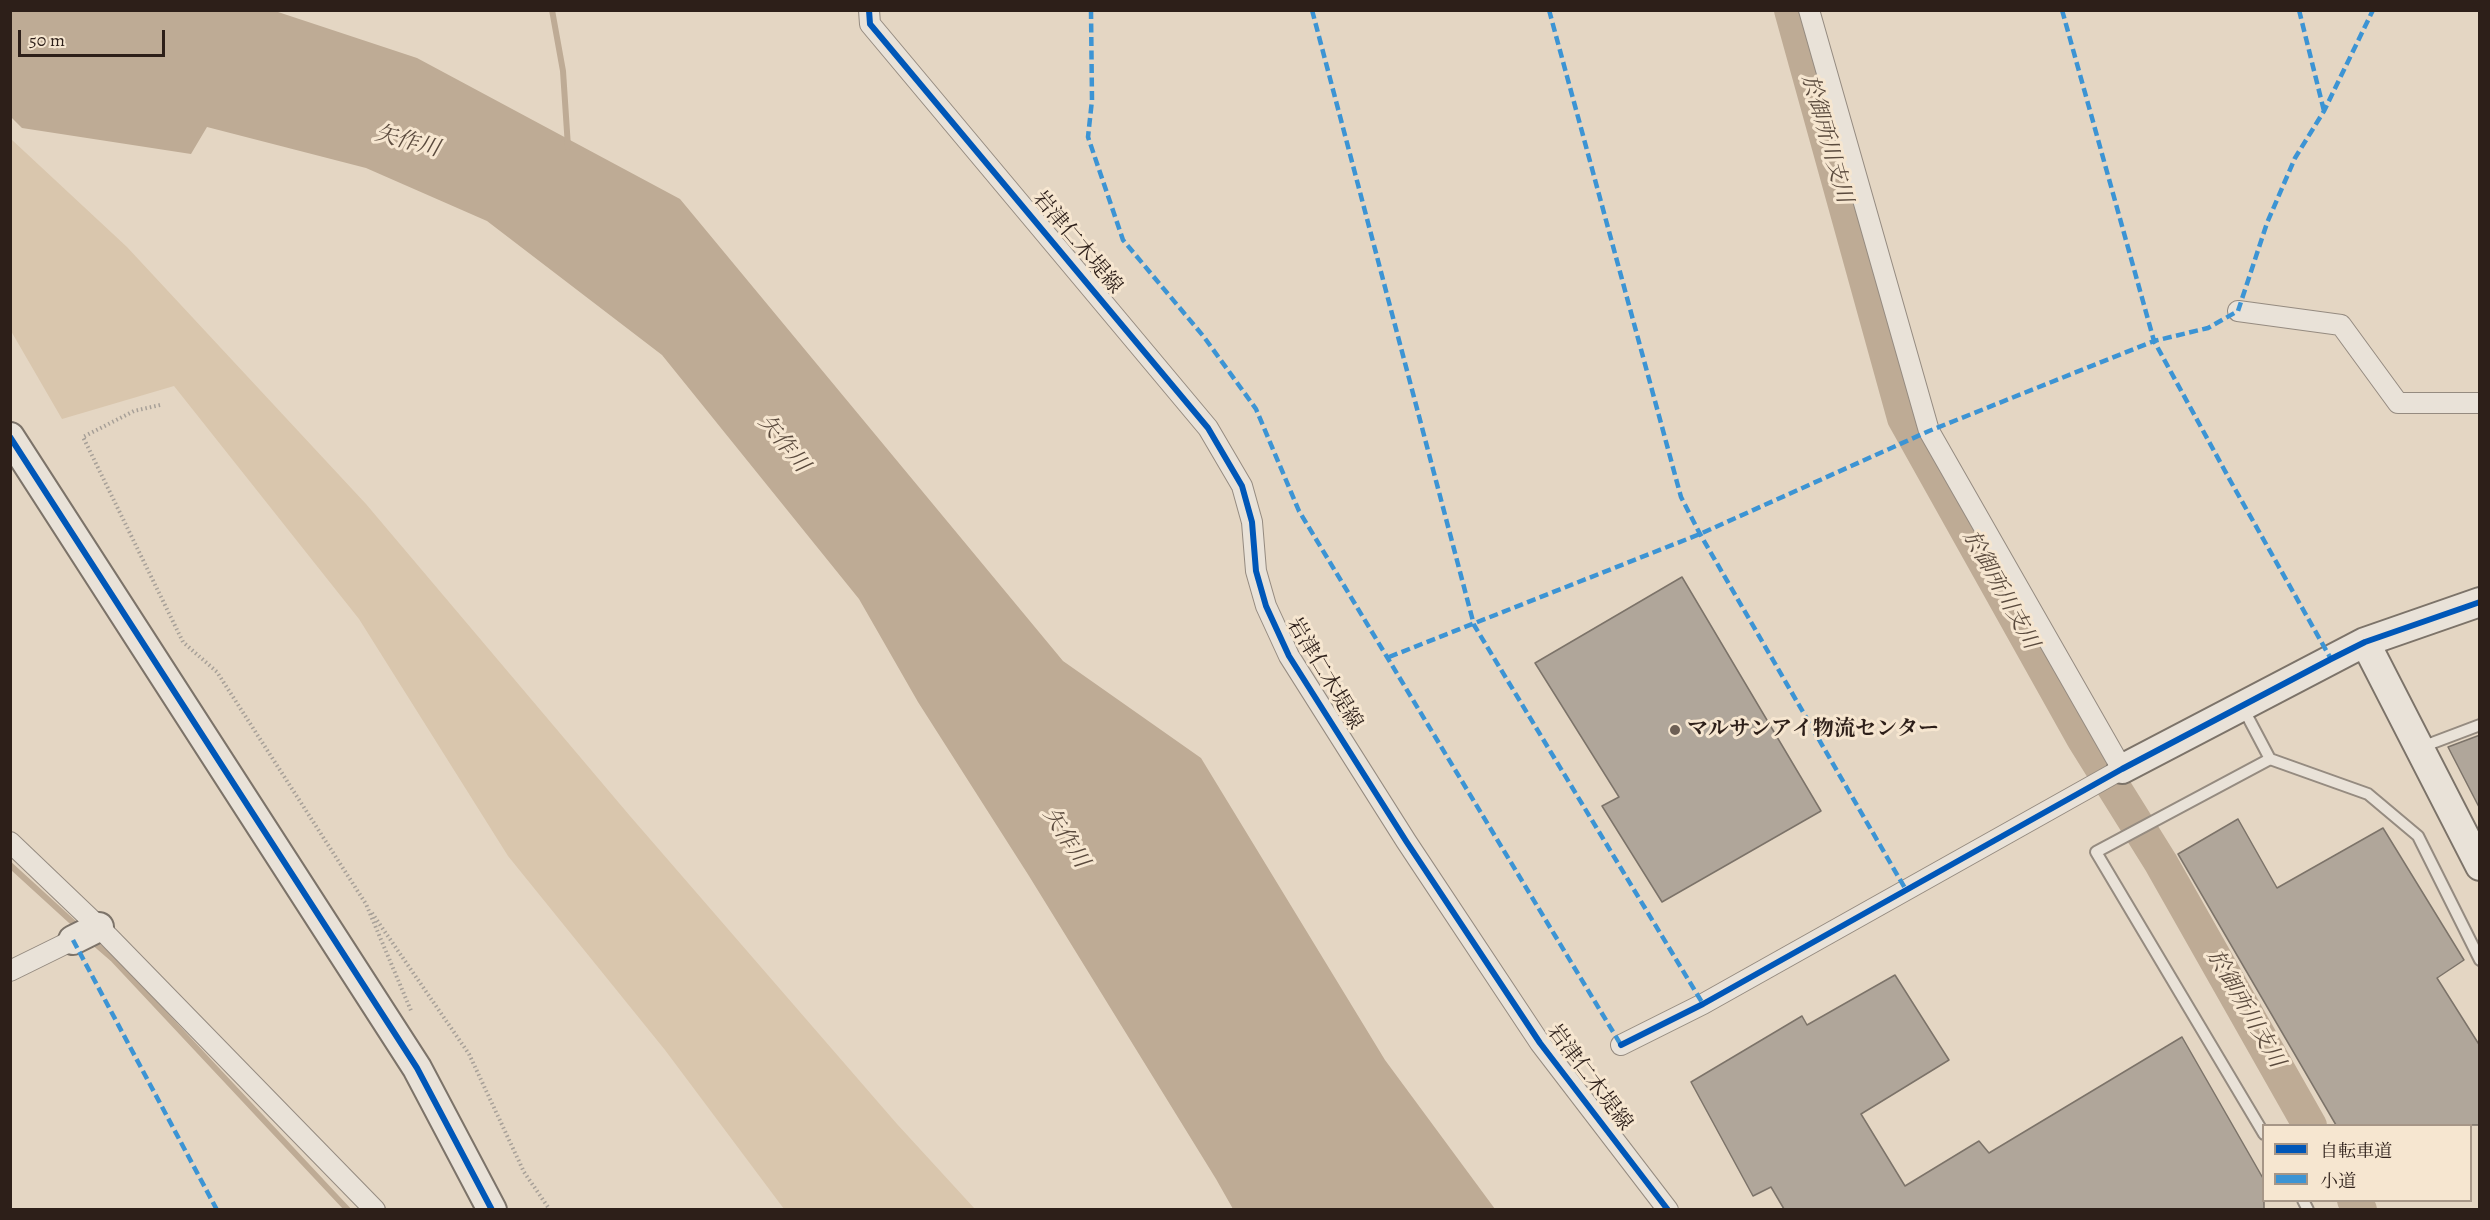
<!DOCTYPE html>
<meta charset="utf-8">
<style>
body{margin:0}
#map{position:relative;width:2490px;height:1220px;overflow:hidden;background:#e4d6c3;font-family:Alegreya,"Noto Serif JP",serif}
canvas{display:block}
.frame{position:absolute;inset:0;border:12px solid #2d1f19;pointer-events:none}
.legend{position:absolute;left:2262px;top:1124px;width:210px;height:78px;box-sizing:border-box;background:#f6e6d0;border:2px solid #a69687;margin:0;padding:8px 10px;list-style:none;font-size:18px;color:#2d1f19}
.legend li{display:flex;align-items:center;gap:12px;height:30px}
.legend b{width:30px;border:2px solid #a69687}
.scale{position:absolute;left:18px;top:30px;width:147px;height:27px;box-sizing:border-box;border:3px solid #2d1f19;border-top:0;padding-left:8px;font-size:18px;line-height:21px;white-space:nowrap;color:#2d1f19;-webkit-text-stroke:4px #f6e6d0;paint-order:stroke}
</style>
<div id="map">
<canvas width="2490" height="1220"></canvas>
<div class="frame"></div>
<ul class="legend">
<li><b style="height:8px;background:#0057b8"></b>自転車道</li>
<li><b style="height:8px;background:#3c94d4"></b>小道</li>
</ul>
<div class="scale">50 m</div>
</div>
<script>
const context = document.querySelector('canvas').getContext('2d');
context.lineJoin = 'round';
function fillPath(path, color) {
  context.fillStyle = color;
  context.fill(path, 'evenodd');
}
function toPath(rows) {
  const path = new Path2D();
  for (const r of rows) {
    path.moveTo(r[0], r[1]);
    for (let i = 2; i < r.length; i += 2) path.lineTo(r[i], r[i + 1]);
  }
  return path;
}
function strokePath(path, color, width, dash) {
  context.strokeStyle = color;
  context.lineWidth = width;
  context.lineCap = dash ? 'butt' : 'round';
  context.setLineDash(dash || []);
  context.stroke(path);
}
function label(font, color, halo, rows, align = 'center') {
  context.font = font + ' Alegreya,"Noto Serif JP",serif';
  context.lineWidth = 6;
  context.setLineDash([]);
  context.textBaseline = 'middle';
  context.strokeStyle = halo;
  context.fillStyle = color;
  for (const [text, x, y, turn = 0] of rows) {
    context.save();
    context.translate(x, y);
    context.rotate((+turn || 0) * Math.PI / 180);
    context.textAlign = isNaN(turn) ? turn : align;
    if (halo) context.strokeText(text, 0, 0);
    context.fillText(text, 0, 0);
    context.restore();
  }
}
fillPath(toPath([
 [11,139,127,247,366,504,630,816,897,1124,975,1209,784,1209,665,1050,508,856,359,619,174,386,62,419,11,331]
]), '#d9c6ad');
fillPath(toPath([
 [10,11,275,11,417,58,680,199,1063,661,1201,758,1385,1060,1495,1209,1233,1209,1216,1179,1029,876,918,702,859,599,662,355,487,221,366,168,207,127,191,154,22,128,11,117]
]), '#beab95');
strokePath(toPath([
 [552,10,563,71,568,147],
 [10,865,79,928],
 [90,939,113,959,348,1210]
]), '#beab95', 6);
strokePath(toPath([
 [1791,10,1904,418,2083,738,2161,863,2310,1126],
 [2354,1200,2360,1210]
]), '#beab95', 34);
const building = toPath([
 [1682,577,1821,811,1662,902,1602,806,1619,797,1535,663,1682,577],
 [2480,735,2480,809,2448,747,2480,735],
 [2238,819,2277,888,2383,828,2464,960,2437,978,2480,1046,2480,1125,2336,1125,2178,854,2238,819],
 [1895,975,1949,1060,1861,1114,1905,1186,1979,1141,1989,1153,2182,1037,2264,1180,2264,1209,1784,1209,1771,1187,1753,1196,1691,1082,1802,1016,1807,1025,1895,975]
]);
fillPath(building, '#b0a69a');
strokePath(building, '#7c7369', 1.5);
const lane = toPath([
 [2242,706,2270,759,2368,794,2418,836,2480,960],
 [2419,748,2480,725],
 [2264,1134,2096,852,2270,759],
 [2303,1200,2308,1210]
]);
const street = toPath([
 [869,10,870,24,1208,428,1242,486,1252,522,1256,571,1266,606,1289,656,1406,841,1540,1043,1668,1210],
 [2238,311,2341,325,2398,403,2480,403],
 [10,842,99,927,375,1210],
 [10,971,73,940],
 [1621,1045,1703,1004,2122,769,1929,431,1809,10]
]);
const secondary = toPath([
 [10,437,417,1068,492,1210],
 [2365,642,2480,866],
 [2122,769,2365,642,2480,602],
 [73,940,99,927]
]);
strokePath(lane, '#958b80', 14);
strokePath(street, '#958b80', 22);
strokePath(secondary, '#7c7369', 32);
strokePath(toPath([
 [160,405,134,411,83,437,183,642,217,672,366,904,412,1013],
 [372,913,469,1054,524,1172,550,1210]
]), '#a7a098', 4, [1.5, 3]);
strokePath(lane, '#e9e2d8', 10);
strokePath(street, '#e9e2d8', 20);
strokePath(secondary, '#e9e2d8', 28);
strokePath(toPath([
 [1091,10,1092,100,1088,137,1123,240,1204,337,1256,409,1299,511,1621,1045],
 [1312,10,1474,625,1703,1004],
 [1549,10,1681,497,1700,534,1906,890],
 [2062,10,2154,341,2231,482,2331,659],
 [2299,10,2324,111],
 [1389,657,1700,534,1929,431,2154,341,2208,328,2238,311,2267,223,2295,158,2324,111,2373,10],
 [73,940,217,1210]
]), '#3c94d4', 4.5, [9, 4.5]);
strokePath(toPath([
 [869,10,870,24,1208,428,1242,486,1252,522,1256,571,1266,606,1289,656,1406,841,1540,1043,1668,1210],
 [10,437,417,1068,492,1210],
 [1621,1045,1703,1004,2122,769,2331,659,2365,642,2480,602]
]), '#0057b8', 6);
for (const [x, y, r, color] of [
 [1675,730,6,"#6d5f54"]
]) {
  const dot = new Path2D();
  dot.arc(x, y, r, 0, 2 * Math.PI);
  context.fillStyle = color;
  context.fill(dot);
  strokePath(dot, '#f6e6d0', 2);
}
label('21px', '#2d1f19', '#f6e6d0', [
 ["岩津仁木堤線",1077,243,50],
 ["岩津仁木堤線",1324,674,59],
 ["岩津仁木堤線",1589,1078,53]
]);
label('bold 21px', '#2d1f19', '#f6e6d0', [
 ["マルサンアイ物流センター",1687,730]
], 'left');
label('italic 22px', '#5a4a3d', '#f6e6d0', [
 ["於御所川支川",1826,139,74],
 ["矢作川",407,142,15],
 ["矢作川",783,444,51],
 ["於御所川支川",2000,590,61],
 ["矢作川",1065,838,58],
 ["於御所川支川",2245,1009,60]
]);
</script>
